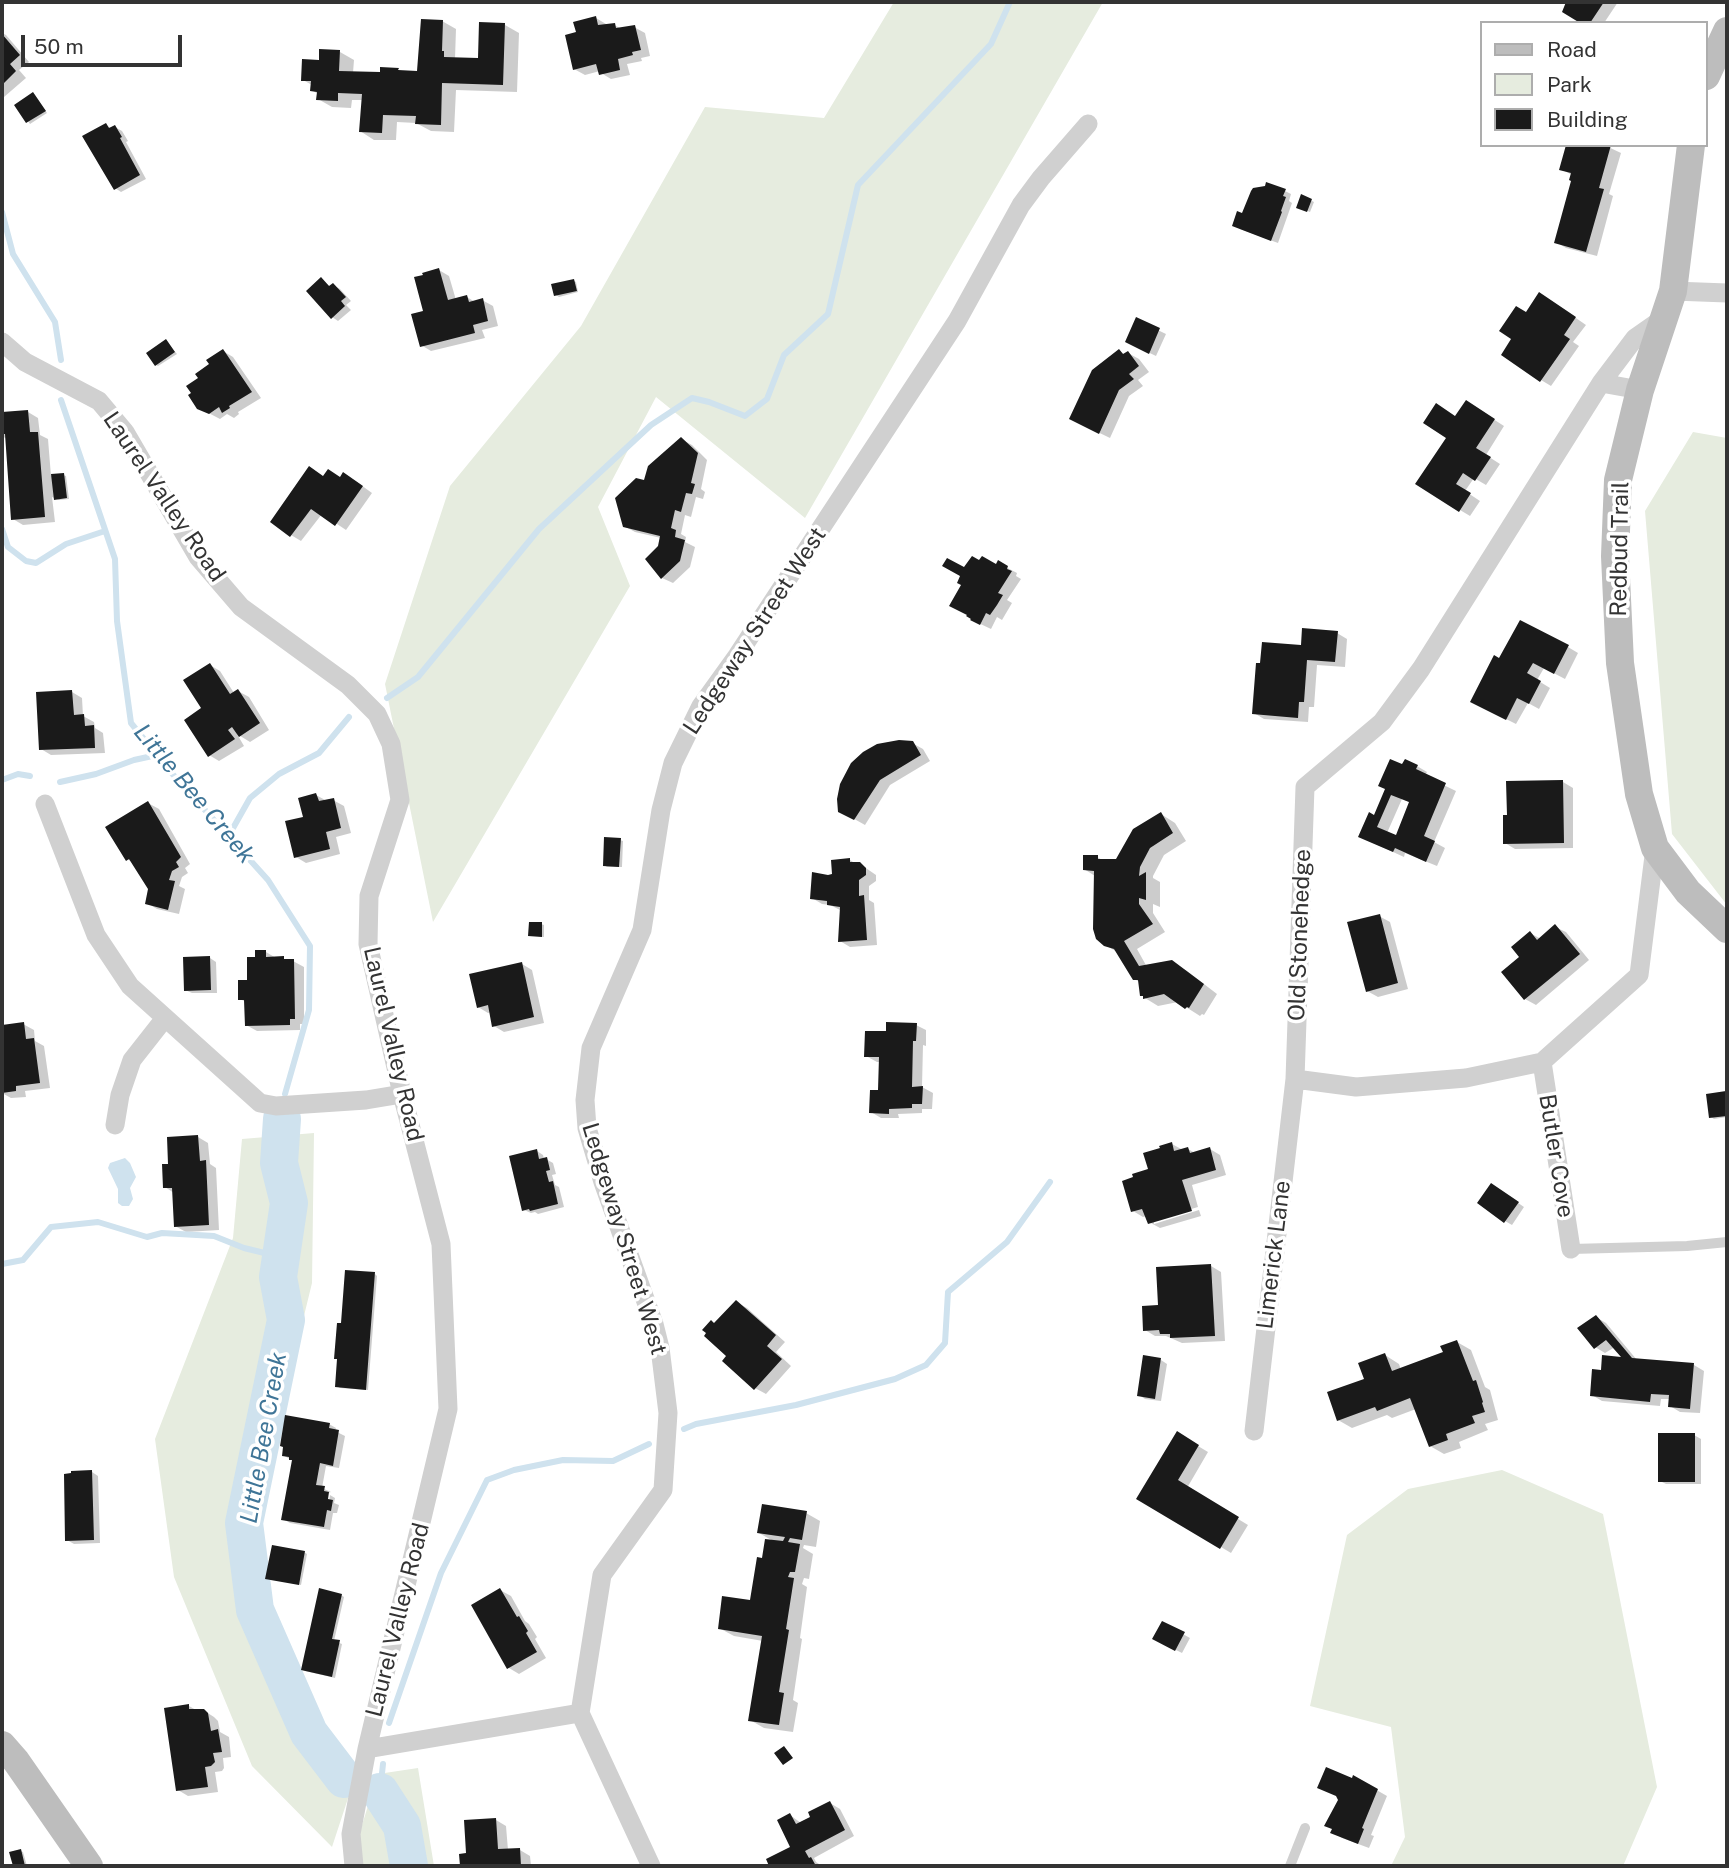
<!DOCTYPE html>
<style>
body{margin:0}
#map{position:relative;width:1729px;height:1868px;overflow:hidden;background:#fff;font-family:"Public Sans",sans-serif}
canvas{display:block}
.frame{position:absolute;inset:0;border:4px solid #333;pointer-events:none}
.legend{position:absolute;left:1480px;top:21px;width:228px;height:126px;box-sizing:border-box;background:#fff;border:2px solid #adadad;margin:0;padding:9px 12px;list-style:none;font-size:21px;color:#333}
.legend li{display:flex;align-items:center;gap:14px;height:35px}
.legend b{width:35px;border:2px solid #adadad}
.scale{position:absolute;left:21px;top:35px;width:161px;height:32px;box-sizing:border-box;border:4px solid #333;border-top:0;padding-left:9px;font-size:21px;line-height:24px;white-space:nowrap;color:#333;-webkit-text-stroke:5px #fff;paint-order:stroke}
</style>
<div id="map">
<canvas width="1729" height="1868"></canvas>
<div class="frame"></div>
<ul class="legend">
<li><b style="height:9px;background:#bdbdbd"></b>Road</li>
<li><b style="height:19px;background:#e6ecdf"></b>Park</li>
<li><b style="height:19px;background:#1a1a1a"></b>Building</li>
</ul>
<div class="scale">50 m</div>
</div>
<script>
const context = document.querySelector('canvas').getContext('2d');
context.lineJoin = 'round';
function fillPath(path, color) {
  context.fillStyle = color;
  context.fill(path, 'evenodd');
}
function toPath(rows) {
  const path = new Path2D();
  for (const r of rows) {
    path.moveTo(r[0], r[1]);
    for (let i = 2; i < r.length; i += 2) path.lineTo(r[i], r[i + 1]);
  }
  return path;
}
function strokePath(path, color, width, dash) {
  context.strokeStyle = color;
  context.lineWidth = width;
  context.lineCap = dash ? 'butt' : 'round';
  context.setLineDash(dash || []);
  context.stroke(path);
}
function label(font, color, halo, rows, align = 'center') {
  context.font = font + ' "Public Sans",sans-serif';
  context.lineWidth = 7;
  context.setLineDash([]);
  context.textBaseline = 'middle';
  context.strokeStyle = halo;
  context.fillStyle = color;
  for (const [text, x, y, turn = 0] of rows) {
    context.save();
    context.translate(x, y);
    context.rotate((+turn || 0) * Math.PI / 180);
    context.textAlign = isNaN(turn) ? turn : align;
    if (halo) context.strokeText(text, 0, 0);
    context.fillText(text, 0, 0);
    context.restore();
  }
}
fillPath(toPath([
 [894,2,1103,2,805,518,656,397,598,507,630,586,433,922,385,684,450,486,581,326,705,107,824,118],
 [1693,432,1727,438,1727,905,1672,834,1645,511],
 [314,1133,312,1283,252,1529,264,1607,334,1770,355,1777,332,1847,252,1766,174,1577,155,1439,233,1238,242,1139],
 [1502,1470,1603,1514,1657,1787,1623,1866,1391,1866,1405,1837,1391,1727,1310,1706,1347,1535,1408,1489],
 [418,1768,434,1866,362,1866,356,1844,378,1774]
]), '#e6ecdf');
fillPath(toPath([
 [125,1158,130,1163,136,1177,130,1188,133,1199,129,1206,122,1206,118,1203,118,1189,108,1168,110,1163]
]), '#cfe2ee');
fillPath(toPath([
 [1568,2,1618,2,1604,23,1583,23,1564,11],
 [596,18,606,24,614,25,622,29,634,27,645,33,650,56,641,58,642,61,627,64,630,75,611,79,601,73,600,71,585,75,574,69,578,34],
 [442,21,456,29,455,59,479,60,505,25,519,33,517,92,456,90,454,132,431,131,416,123,397,122,396,140,374,140,360,131,363,100,352,100,351,108,332,107,318,99,318,94,312,90,312,85,303,80,321,61,340,52,354,60,353,73,382,74,382,69,419,73],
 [2,33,6,35,29,62,19,70,26,78,4,97,2,96],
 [33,94,47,113,30,124,17,105],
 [106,125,112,129,115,127,122,131,128,141,126,142,146,179,121,192,115,188],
 [1604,145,1621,153,1609,194,1613,196,1597,256,1566,248,1556,242,1573,181,1572,175,1561,169],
 [1285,191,1291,194,1289,201,1292,203,1278,243,1240,229,1243,215],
 [1302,196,1314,202,1310,212,1298,207],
 [439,270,449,276,456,300,467,297,475,302,482,300,493,306,498,326,482,330,485,338,431,351,421,345,425,312],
 [321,280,331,287,333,285,340,289,351,301,346,305,351,310,338,321,332,317],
 [574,281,576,282,578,292,559,297,556,295],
 [1550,300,1586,325,1573,342,1579,346,1551,386,1541,380,1526,314],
 [1137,320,1166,334,1156,356,1133,345],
 [166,341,177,354,158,366,156,365],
 [223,351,233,357,261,398,238,412,239,414,234,418,227,414,220,419,199,408,211,365],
 [1120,351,1125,355,1128,353,1139,359,1149,372,1138,380,1143,386,1129,396,1110,438,1081,424],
 [1476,408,1504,426,1486,455,1500,464,1486,485,1474,478,1465,491,1480,501,1470,516,1460,510,1448,437,1456,417],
 [28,412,38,418,40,435,48,439,51,476,63,475,66,476,69,499,59,500,52,497,55,522,23,525,13,519,7,439,2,436,2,414],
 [681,439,692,445,707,460,701,489,705,492,703,499,696,497,691,517,685,515,681,534,686,537,685,542,695,547,690,567,673,583,662,578,659,547,661,538,635,532,624,526,645,482],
 [324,478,354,480,372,493,346,530,322,514,301,541,291,535],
 [998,563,1017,573,1016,576,1021,579,1007,600,1012,603,1002,620,997,617,991,629,972,620,963,585,965,570,997,566],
 [1337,633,1347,639,1345,667,1317,665,1314,707,1309,707,1308,722,1264,719,1254,713,1302,647],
 [1568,647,1578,653,1565,679,1544,668,1537,680,1550,688,1539,709,1528,703,1516,724,1482,707,1500,661],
 [210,665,220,671,234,693,238,691,249,697,269,730,250,742,237,734,244,746,219,761,209,755,203,709],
 [72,692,82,698,83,716,94,722,95,728,103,733,105,753,51,755,41,749],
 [912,743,923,749,930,761,890,785,865,825,840,811],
 [1417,766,1427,772,1425,776,1456,791,1434,842,1445,848,1437,866,1405,853,1404,857,1360,837,1375,817,1387,789,1403,767],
 [1402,799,1411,803,1396,837,1387,833],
 [1563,782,1573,788,1573,848,1515,849,1505,843,1508,816],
 [316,795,327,801,333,800,344,806,351,833,336,837,340,854,306,863,296,857,305,818],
 [148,803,159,809,190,864,185,868,188,873,182,877,179,886,185,889,179,914,157,909,147,903,150,888,134,863,127,859],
 [1161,814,1175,823,1186,841,1164,855,1153,876,1153,878,1160,882,1160,907,1153,904,1153,913,1165,932,1137,949,1147,967,1172,962,1187,971,1217,994,1204,1015,1202,1014,1200,1016,1178,1002,1158,1006,1145,998,1140,982,1134,979,1119,953,1105,945,1095,876,1084,869,1097,857,1104,861,1117,861],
 [620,840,623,841,622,867,607,867,604,865],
 [850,860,856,864,860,864,876,875,876,881,869,886,869,900,874,903,877,945,850,947,840,941,842,911,830,905,822,904,812,898,828,877],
 [1379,916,1390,922,1408,989,1378,997,1367,991],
 [541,924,544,925,544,937,530,935],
 [1555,927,1566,932,1589,960,1536,1005,1525,999,1522,958,1530,933,1541,939],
 [266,952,276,958,293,961,304,967,304,1024,300,1024,300,1030,257,1031,246,1025,246,1002,240,999],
 [210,958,216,962,217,993,192,993,185,990],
 [522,964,532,970,544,1023,504,1032,494,1026,491,1012,488,1013,478,1007],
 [23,1024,34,1030,35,1041,44,1046,50,1088,25,1091,26,1097,11,1098,2,1093,2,1027],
 [916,1025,926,1030,926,1046,923,1045,922,1087,933,1093,932,1109,922,1109,922,1113,898,1114,899,1118,881,1118,871,1112,880,1092,880,1062,877,1062,866,1056,888,1033],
 [1726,1093,1727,1117,1714,1119,1711,1117],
 [198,1137,208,1143,210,1164,216,1168,219,1230,186,1232,175,1226,174,1193,165,1187,170,1166],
 [1172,1144,1183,1150,1188,1149,1195,1153,1210,1149,1220,1155,1226,1175,1192,1185,1198,1207,1154,1220,1154,1224,1199,1210,1201,1216,1160,1228,1149,1222,1147,1216,1143,1217,1133,1211,1150,1171],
 [537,1151,543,1155,544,1159,546,1159,553,1163,556,1174,552,1175,555,1185,559,1187,564,1207,538,1214,535,1212,531,1213,524,1210],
 [1498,1189,1524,1207,1512,1225,1505,1221],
 [1211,1266,1221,1272,1225,1341,1182,1343,1166,1336,1155,1336,1145,1330,1160,1307],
 [375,1274,377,1276,368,1390,340,1388,337,1386,343,1325],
 [736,1302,747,1308,785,1342,776,1352,791,1366,766,1394,755,1388,714,1325],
 [1596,1317,1606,1323,1637,1360,1694,1365,1704,1371,1700,1413,1680,1412,1670,1406,1670,1399,1661,1399,1660,1406,1602,1401,1592,1395,1603,1372,1625,1359,1615,1347,1605,1353,1595,1347],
 [1457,1342,1471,1350,1485,1387,1490,1390,1498,1420,1485,1424,1488,1430,1459,1442,1461,1448,1444,1454,1430,1446,1416,1409,1392,1418,1387,1415,1352,1428,1338,1420,1385,1355,1399,1364,1401,1370,1445,1353],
 [1161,1360,1167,1364,1161,1401,1145,1399,1139,1395],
 [329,1424,336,1428,335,1431,345,1436,339,1468,326,1466,322,1488,331,1492,327,1493,328,1508,330,1495,335,1498,334,1503,339,1505,337,1513,333,1513,330,1530,290,1523,283,1519,293,1461,283,1455],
 [1178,1434,1208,1452,1187,1488,1248,1525,1231,1553,1139,1498],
 [1694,1435,1701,1439,1701,1484,1666,1484,1660,1481],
 [92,1472,98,1476,100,1543,74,1544,67,1540],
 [806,1513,820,1521,816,1547,804,1545,803,1548,813,1554,809,1579,804,1578,802,1584,807,1587,800,1638,802,1639,793,1700,798,1703,793,1732,764,1728,750,1720,763,1641,734,1636,719,1628,752,1602,764,1560,775,1542,759,1533],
 [304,1552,307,1554,301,1585,267,1578],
 [500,1590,511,1596,525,1621,529,1624,537,1637,535,1639,546,1658,519,1674,509,1668],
 [341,1595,344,1597,334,1641,342,1644,335,1678,305,1671,303,1670],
 [1163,1623,1190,1638,1182,1653,1154,1639],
 [189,1706,196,1710,203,1710,214,1717,218,1721,220,1732,229,1737,231,1757,223,1758,224,1768,222,1771,215,1772,218,1792,188,1796,178,1790],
 [1354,1777,1387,1796,1371,1835,1374,1836,1369,1848,1342,1838,1332,1832,1340,1800,1339,1797],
 [830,1803,840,1809,854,1836,814,1858,816,1862,822,1866,771,1866,768,1860,792,1848,790,1815,801,1823,813,1818],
 [496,1820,506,1826,508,1850,520,1850,530,1856,531,1866,462,1866,461,1855,468,1855],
 [20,1851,23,1852,27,1866,15,1866,12,1853]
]), '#0003');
strokePath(toPath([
 [2,212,13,254,55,322,61,360],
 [61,400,115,559,117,621,131,723,168,769,268,880,310,946,309,1010,285,1094],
 [2,529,8,547,26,561,36,563,66,544,105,531],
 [387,698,418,677,539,529,651,425,692,398,709,402,745,416,767,399,784,355,828,314,858,185,991,44,1010,2],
 [2,780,18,774,30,776],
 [60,782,96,774,134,760,157,755],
 [228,837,250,798,279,774,319,753,349,717],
 [2,1264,23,1260,51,1227,98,1222,147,1237,162,1233,214,1236,244,1248,281,1257],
 [684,1429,696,1424,796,1405,895,1379,926,1365,945,1343,948,1292,1007,1242,1050,1182],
 [389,1723,441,1573,487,1480,514,1470,563,1460,613,1461,649,1444],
 [380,1792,383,1764]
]), '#cfe2ee', 6);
strokePath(toPath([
 [282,1119,279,1163,289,1203,278,1277,286,1320,244,1523,255,1610,309,1733,344,1779],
 [380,1792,402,1826,409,1866]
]), '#cfe2ee', 38);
fillPath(toPath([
 [1566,2,1604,2,1590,23,1580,23,1562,12],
 [596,16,598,25,615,23,616,28,635,25,641,50,632,52,633,55,618,59,620,70,599,75,596,64,573,70,565,35,576,32,573,22],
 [421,19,443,20,442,51,444,51,444,57,478,58,479,22,505,23,503,85,442,83,441,125,415,124,416,116,383,115,382,133,359,132,362,94,338,93,338,101,316,100,317,92,310,91,311,81,301,81,302,59,319,60,319,49,340,50,339,71,380,72,380,67,399,68,398,70,417,71],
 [2,34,20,55,10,64,16,71,2,85],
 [33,92,46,111,26,123,14,105],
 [106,123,109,128,115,125,122,137,120,138,140,175,114,190,82,136],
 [1566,145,1611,145,1599,188,1604,189,1586,252,1554,243,1571,181,1569,180,1571,173,1559,170],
 [1266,182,1286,189,1283,196,1286,197,1281,211,1282,212,1271,241,1232,226,1237,211,1242,213,1251,191,1253,188,1265,186],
 [1301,194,1312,199,1307,212,1296,208],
 [439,268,448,300,467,295,469,302,483,298,488,321,473,325,475,333,420,347,411,314,423,311,414,277,423,275,422,273],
 [321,277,329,286,333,283,346,297,341,301,345,306,331,319,306,291],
 [574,279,577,291,554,296,551,284],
 [1539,292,1576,317,1564,335,1570,339,1540,382,1501,355,1511,339,1499,331,1516,306,1526,312],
 [1136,317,1160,328,1149,354,1125,342],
 [166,339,175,352,155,366,146,353],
 [223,349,252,392,229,406,230,408,222,413,219,407,209,414,197,409,188,395,191,393,186,386,198,378,195,374,209,364,206,360],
 [1119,349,1123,354,1128,351,1139,366,1129,374,1134,379,1119,390,1099,434,1069,419,1092,370],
 [1466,400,1495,419,1476,448,1491,457,1475,481,1463,473,1456,484,1471,493,1459,512,1415,484,1446,438,1423,423,1436,403,1455,416],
 [28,410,30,432,38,432,45,517,11,520,5,434,2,434,2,412],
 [681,437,698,453,691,483,695,484,692,494,686,493,681,512,675,510,671,528,676,530,675,537,685,540,680,561,661,579,645,559,658,546,660,536,623,527,615,498,636,478,644,480,648,466],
 [309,466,323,476,328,469,340,477,343,472,363,486,335,526,311,509,290,537,270,522],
 [64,473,67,498,54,500,51,474],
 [972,556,979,560,982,556,996,564,998,560,1008,566,1007,569,1012,571,998,593,1003,595,997,605,990,615,986,613,980,625,970,620,971,619,966,616,967,615,949,606,961,585,957,583,960,576,942,566,947,558,964,567],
 [1520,620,1569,645,1554,674,1533,663,1527,673,1541,681,1529,704,1517,698,1506,720,1470,702,1494,655,1499,658],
 [1302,628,1338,631,1335,662,1307,660,1304,702,1299,702,1298,718,1252,714,1256,663,1260,663,1262,642,1301,645],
 [210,663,230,694,238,689,260,723,239,737,232,727,228,730,235,739,208,757,184,720,201,708,183,680],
 [72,690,74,715,84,714,85,726,94,725,95,748,39,750,36,692],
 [899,740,913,741,921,755,880,780,854,820,838,812,837,799,840,784,851,763,863,752,877,744],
 [1390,759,1402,764,1405,759,1418,765,1416,769,1446,783,1424,836,1435,841,1426,862,1395,848,1393,852,1358,837,1369,812,1374,815,1385,789,1378,786],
 [1391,795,1409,802,1396,835,1377,827],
 [1563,780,1564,843,1503,844,1503,815,1507,815,1506,781],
 [316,793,319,801,334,798,341,828,326,832,330,849,294,858,285,821,303,817,298,798],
 [148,801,181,857,176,862,179,867,172,871,169,880,175,881,168,910,145,904,148,889,129,859,126,861,105,827],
 [1161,812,1173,833,1150,848,1140,867,1139,876,1146,872,1146,900,1139,898,1139,904,1153,924,1124,941,1139,966,1172,960,1204,984,1189,1008,1187,1007,1185,1009,1164,994,1143,999,1143,996,1140,996,1138,980,1133,980,1114,949,1104,946,1096,939,1093,929,1094,871,1083,870,1083,855,1098,855,1098,859,1116,859,1133,829],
 [604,837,621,838,619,867,603,866],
 [850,858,850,862,860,862,866,868,866,875,859,880,859,896,864,895,867,940,838,942,840,907,827,905,827,901,810,899,812,872,828,875,832,874,831,860],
 [1380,914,1398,983,1366,992,1347,922],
 [529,922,542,922,542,937,528,936],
 [1555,924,1580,954,1524,1000,1501,972,1519,957,1511,947,1530,931,1537,940],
 [255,950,266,950,266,957,284,956,284,959,294,959,295,1019,290,1019,290,1025,245,1026,244,1000,238,1000,238,980,247,980,247,957,255,957],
 [210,956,211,990,184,991,183,957],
 [522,962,534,1017,492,1027,488,1005,477,1008,469,974],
 [24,1022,26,1039,34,1038,40,1083,16,1086,16,1091,2,1093,2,1025],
 [886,1022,917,1023,916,1041,913,1041,912,1087,923,1086,922,1104,912,1104,912,1108,889,1109,889,1114,869,1113,870,1090,878,1090,879,1057,864,1057,865,1031,886,1031],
 [1726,1091,1727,1116,1709,1118,1706,1094],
 [198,1135,200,1161,206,1160,209,1225,174,1227,172,1188,163,1188,162,1164,168,1164,167,1137],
 [1172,1142,1174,1151,1188,1147,1190,1153,1210,1147,1216,1170,1182,1180,1192,1211,1148,1224,1142,1209,1131,1212,1122,1181,1133,1177,1132,1174,1148,1169,1143,1153,1160,1148,1159,1146],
 [537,1149,539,1159,547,1157,550,1170,546,1171,549,1182,553,1181,558,1204,530,1211,529,1209,522,1211,509,1156],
 [1491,1183,1519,1202,1504,1223,1477,1203],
 [1211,1264,1215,1336,1170,1338,1170,1334,1160,1334,1159,1330,1143,1331,1142,1306,1158,1305,1156,1267],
 [345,1270,375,1272,366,1390,335,1387,337,1359,334,1359,337,1323,341,1323],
 [736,1300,776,1335,767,1346,782,1359,754,1390,722,1361,726,1356,704,1336,706,1333,702,1330,711,1320,714,1323],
 [1596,1315,1632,1358,1694,1363,1690,1409,1668,1407,1669,1395,1651,1394,1650,1402,1590,1396,1592,1369,1601,1370,1602,1355,1621,1357,1606,1340,1594,1349,1577,1328],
 [1457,1340,1473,1381,1476,1380,1483,1402,1482,1403,1485,1412,1472,1416,1475,1423,1446,1434,1448,1440,1429,1447,1410,1398,1377,1411,1375,1407,1337,1421,1327,1392,1364,1379,1358,1363,1385,1353,1392,1371,1443,1352,1440,1346],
 [1143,1355,1161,1358,1155,1399,1137,1396],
 [285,1415,330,1423,329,1428,339,1430,333,1466,320,1463,316,1485,325,1486,324,1491,329,1492,328,1499,333,1500,331,1511,327,1510,324,1527,281,1520,292,1460,289,1460,289,1457,282,1456,283,1447,280,1446],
 [1177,1431,1199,1445,1178,1480,1239,1517,1220,1549,1136,1499],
 [1658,1433,1695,1433,1695,1482,1658,1482],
 [92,1470,94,1540,65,1541,64,1474,71,1473,71,1471],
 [762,1504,807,1511,802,1540,790,1538,788,1542,800,1544,795,1572,790,1572,788,1577,794,1578,786,1629,789,1630,779,1692,784,1693,779,1725,748,1721,762,1636,718,1629,722,1596,750,1600,757,1557,762,1558,765,1539,783,1541,785,1537,757,1533],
 [272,1545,305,1551,299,1585,265,1579],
 [319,1588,342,1594,332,1639,340,1640,332,1677,301,1670],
 [500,1588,517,1617,519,1616,528,1631,526,1633,537,1652,507,1669,471,1605],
 [1162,1621,1185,1632,1175,1651,1152,1639],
 [189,1704,189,1709,204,1709,208,1713,211,1731,218,1729,222,1752,213,1753,215,1762,211,1766,205,1767,208,1787,176,1791,164,1708],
 [784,1746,793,1758,783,1765,774,1753],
 [1326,1767,1352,1778,1353,1775,1378,1789,1362,1828,1364,1829,1358,1844,1330,1833,1332,1829,1324,1826,1338,1800,1336,1796,1317,1788],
 [830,1801,845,1830,805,1851,809,1858,811,1857,816,1866,769,1866,766,1859,790,1847,777,1820,790,1813,796,1824,810,1817,808,1812],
 [496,1818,498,1849,520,1848,521,1866,460,1866,459,1854,466,1853,464,1820],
 [21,1849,25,1866,13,1866,9,1852]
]), '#1a1a1a');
strokePath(toPath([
 [1571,1249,1687,1246,1727,1242],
 [1290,1866,1305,1828]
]), '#d0d0d0', 10);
strokePath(toPath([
 [1673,291,1727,293],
 [2,342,25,362,99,401,125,432,198,557,241,607,348,685,377,714,391,744,400,800,369,896,368,944,402,1094,441,1244,448,1409,367,1749,351,1834,354,1866],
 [1601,383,1635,338,1665,317],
 [45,804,96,935,130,986,260,1103,276,1106,366,1100,402,1094],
 [1542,1062,1571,1249],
 [1295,1079,1356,1087,1466,1078,1542,1062,1639,975,1655,848],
 [115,1125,120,1095,132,1060,165,1018],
 [1254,1431,1295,1079,1305,787,1382,722,1421,669,1601,383,1640,390],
 [580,1713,602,1575,663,1490,668,1413,660,1348,654,1324,603,1182,587,1128,585,1100,591,1048,642,930,661,810,673,763,701,706,737,656,957,321,1021,205,1041,178,1088,124],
 [580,1713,651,1866],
 [367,1749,580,1713]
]), '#d0d0d0', 19);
strokePath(toPath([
 [1706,76,1727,31],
 [1691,145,1673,291,1640,390,1618,480,1615,556,1620,663,1639,794,1655,848,1688,892,1727,929],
 [2,1745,16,1761,89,1866]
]), '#bdbdbd', 28);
label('23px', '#333', '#fff', [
 ["Laurel Valley Road",164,497,56],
 ["Redbud Trail",1620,549,-89],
 ["Ledgeway Street West",755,631,-57],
 ["Old Stonehedge",1300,935,-88],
 ["Laurel Valley Road",393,1044,77],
 ["Butler Cove",1556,1156,81],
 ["Ledgeway Street West",624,1239,73],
 ["Limerick Lane",1274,1255,-83],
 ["Laurel Valley Road",398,1620,-76]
]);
label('italic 24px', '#3f7597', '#fff', [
 ["Little Bee Creek",194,794,50],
 ["Little Bee Creek",264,1438,-80]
]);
</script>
